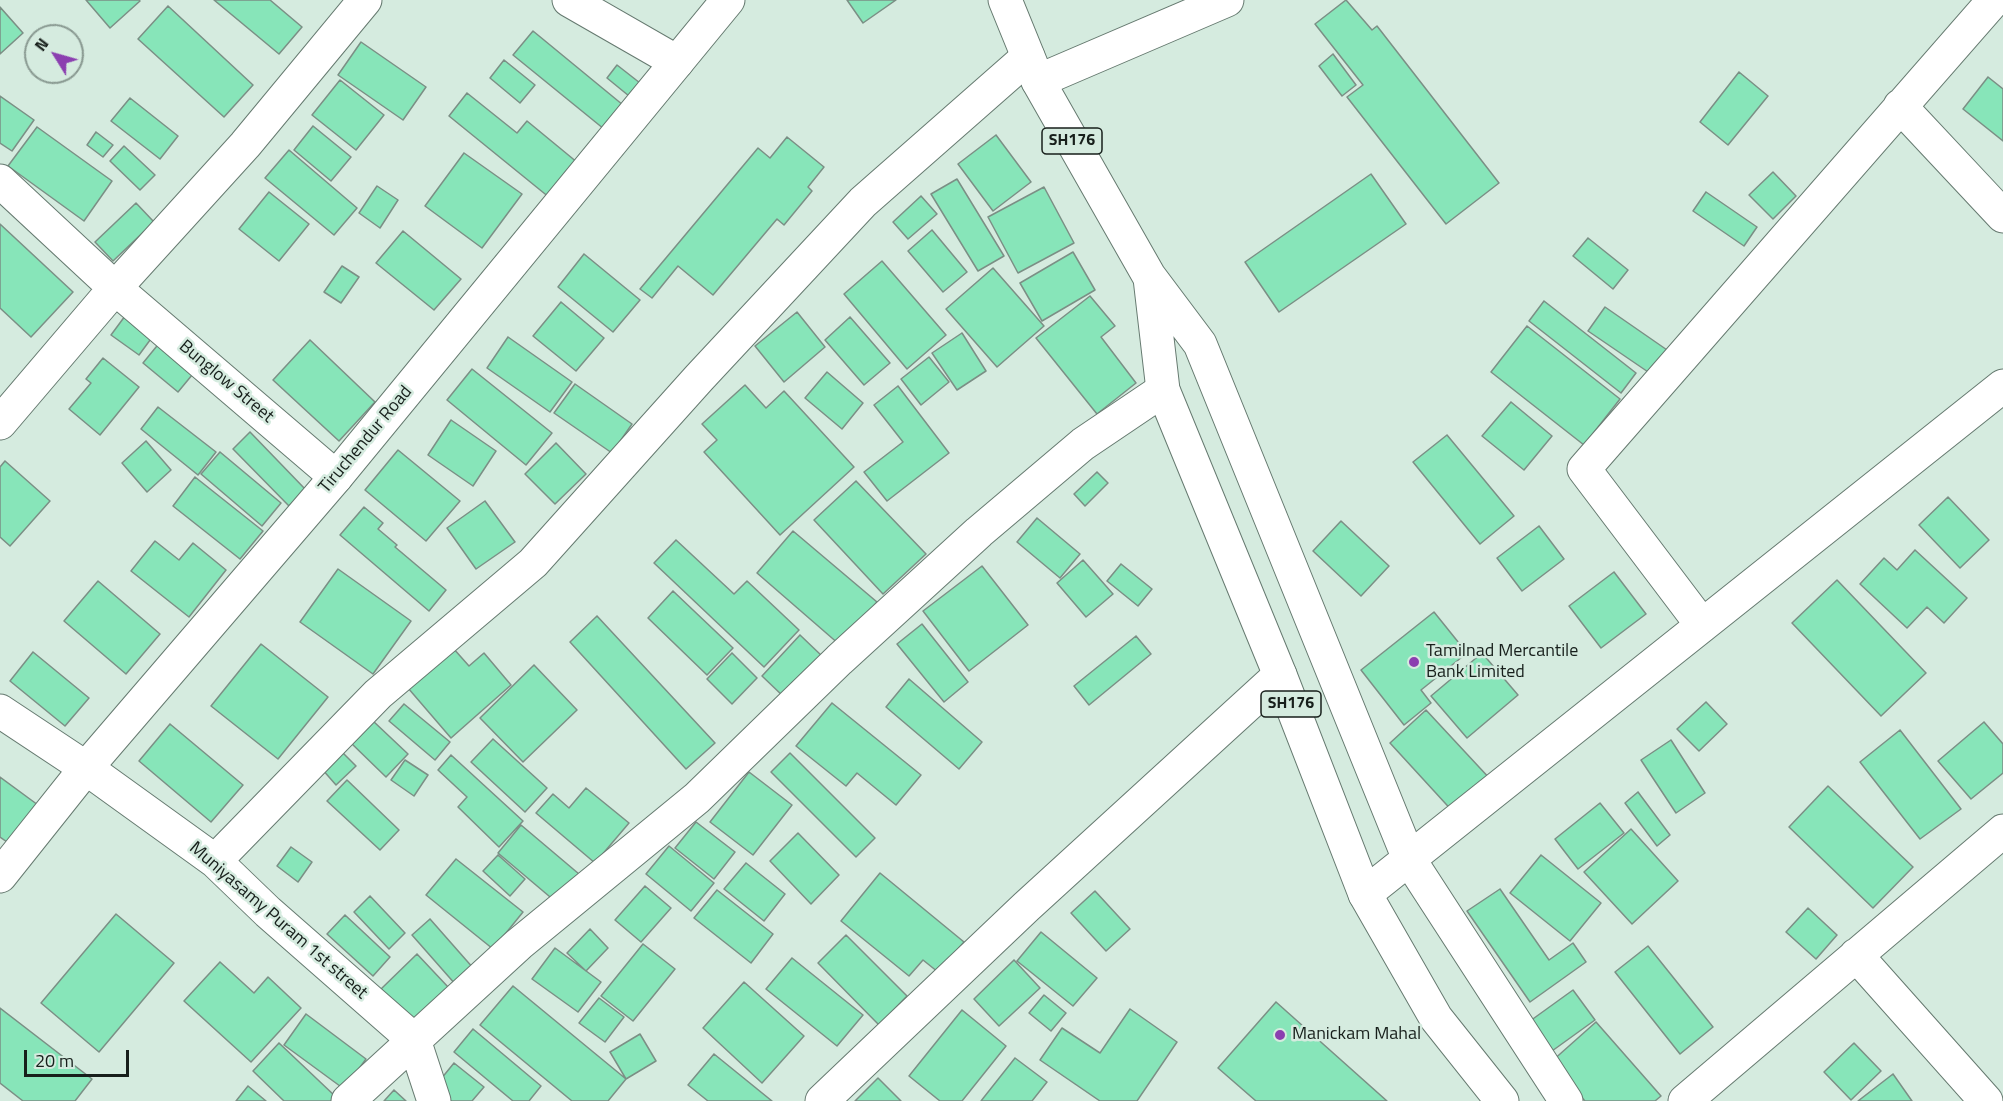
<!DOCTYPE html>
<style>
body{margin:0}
#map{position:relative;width:2003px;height:1101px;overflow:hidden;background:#d5ebdf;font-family:"Titillium Web",sans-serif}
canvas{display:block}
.north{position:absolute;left:24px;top:24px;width:60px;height:60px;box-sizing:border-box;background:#d5ebdf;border:2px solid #899991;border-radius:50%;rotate:307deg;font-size:16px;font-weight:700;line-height:24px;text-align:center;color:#171f1b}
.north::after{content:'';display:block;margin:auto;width:21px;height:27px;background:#8b3fb0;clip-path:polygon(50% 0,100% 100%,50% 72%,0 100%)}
.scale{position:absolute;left:24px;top:1050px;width:105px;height:27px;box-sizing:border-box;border:3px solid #171f1b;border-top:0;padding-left:8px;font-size:18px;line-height:21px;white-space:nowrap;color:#171f1b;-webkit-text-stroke:4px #d5ebdf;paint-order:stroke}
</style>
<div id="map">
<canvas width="2003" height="1101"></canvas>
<div class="north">N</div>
<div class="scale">20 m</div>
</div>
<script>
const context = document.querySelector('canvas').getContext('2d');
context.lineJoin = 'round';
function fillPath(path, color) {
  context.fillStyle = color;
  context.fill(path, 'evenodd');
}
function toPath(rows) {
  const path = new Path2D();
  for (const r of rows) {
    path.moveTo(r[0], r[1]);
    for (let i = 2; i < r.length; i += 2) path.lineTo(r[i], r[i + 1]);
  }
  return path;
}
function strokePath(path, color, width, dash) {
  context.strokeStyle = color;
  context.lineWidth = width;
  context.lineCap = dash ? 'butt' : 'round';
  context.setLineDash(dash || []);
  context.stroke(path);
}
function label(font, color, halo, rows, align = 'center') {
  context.font = font + ' "Titillium Web",sans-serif';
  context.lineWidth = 5;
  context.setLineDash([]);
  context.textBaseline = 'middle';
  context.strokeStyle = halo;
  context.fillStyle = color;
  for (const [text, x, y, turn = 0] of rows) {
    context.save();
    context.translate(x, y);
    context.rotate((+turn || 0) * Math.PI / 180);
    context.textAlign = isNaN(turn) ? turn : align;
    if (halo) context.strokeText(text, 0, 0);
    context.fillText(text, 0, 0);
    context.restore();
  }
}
const building = toPath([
 [86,0,139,0,140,1,110,28,86,0],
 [214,0,270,0,302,27,279,54,214,0],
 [847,0,896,0,863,23,847,0],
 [1346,0,1372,30,1377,26,1499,183,1446,224,1347,97,1363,85,1315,24,1346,0],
 [168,6,253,85,224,117,138,39,168,6],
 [0,7,23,33,0,54,0,7],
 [533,31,623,105,604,129,513,55,533,31],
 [361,42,426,87,403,120,338,75,361,42],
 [1333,54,1356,85,1342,96,1319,66,1333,54],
 [504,60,535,85,520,103,490,78,504,60],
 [617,65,640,83,629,96,607,78,617,65],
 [1739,72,1768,96,1728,145,1700,122,1739,72],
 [1988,77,2003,89,2003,141,1963,109,1988,77],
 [340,80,384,115,356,150,312,115,340,80],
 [467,93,517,133,527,121,578,163,550,198,449,116,467,93],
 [0,96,34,120,12,151,0,143,0,96],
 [130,98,178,136,160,159,111,121,130,98],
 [313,126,351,157,331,181,294,150,313,126],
 [37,127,112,181,84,221,8,166,37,127],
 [96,132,113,145,103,157,87,145,96,132],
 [996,135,1031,182,993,211,958,164,996,135],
 [787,137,824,167,808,187,812,191,784,225,777,219,713,295,678,266,652,298,640,289,758,148,770,158,787,137],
 [124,146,155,175,140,190,110,161,124,146],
 [289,150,357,208,334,235,265,178,289,150],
 [464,153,522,194,482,248,425,206,464,153],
 [1773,172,1796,196,1773,219,1749,195,1773,172],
 [1371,174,1406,224,1279,312,1245,262,1371,174],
 [957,179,1004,256,978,271,931,194,957,179],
 [377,186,398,200,380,228,359,213,377,186],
 [1044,187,1074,243,1018,273,988,217,1044,187],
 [269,192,309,224,279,261,239,229,269,192],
 [1706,192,1757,227,1744,246,1693,211,1706,192],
 [921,196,937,214,908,239,893,222,921,196],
 [136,203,154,222,113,261,95,242,136,203],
 [0,224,73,292,31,337,0,308,0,224],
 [932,230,967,272,943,292,908,251,932,230],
 [403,231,461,279,434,310,376,263,403,231],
 [1588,238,1628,270,1613,289,1573,256,1588,238],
 [1073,252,1095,290,1042,321,1020,283,1073,252],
 [584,254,640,300,613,332,558,287,584,254],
 [882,261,946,335,907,369,844,294,882,261],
 [342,266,359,277,341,303,324,292,342,266],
 [993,268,1044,326,997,367,946,309,993,268],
 [1090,296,1115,326,1101,337,1136,383,1097,414,1036,338,1090,296],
 [1544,301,1636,373,1621,393,1529,321,1544,301],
 [561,302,604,338,576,371,533,336,561,302],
 [1605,307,1670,352,1654,376,1588,331,1605,307],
 [128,312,156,332,139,355,111,335,128,312],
 [797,312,825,347,784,382,755,346,797,312],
 [850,317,890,363,864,385,825,340,850,317],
 [1527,326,1620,399,1584,445,1491,372,1527,326],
 [962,333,986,371,957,390,932,353,962,333],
 [508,337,572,382,550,412,487,368,508,337],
 [310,340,375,402,339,441,273,380,310,340],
 [161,341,197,369,178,392,143,363,161,341],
 [929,357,949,382,921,405,901,379,929,357],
 [103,358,139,387,100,435,69,409,91,383,86,379,103,358],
 [472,369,552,433,526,465,447,400,472,369],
 [827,372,863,403,842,429,805,398,827,372],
 [575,384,632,424,612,453,554,413,575,384],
 [745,385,766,408,784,391,854,467,780,535,704,452,717,440,702,424,745,385],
 [898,386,949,453,887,501,864,472,903,442,874,405,898,386],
 [1511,402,1552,436,1524,470,1482,436,1511,402],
 [158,407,216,452,198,475,141,429,158,407],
 [451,420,496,451,473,486,428,455,451,420],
 [250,432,306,490,289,506,233,449,250,432],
 [1447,435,1514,516,1480,544,1413,462,1447,435],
 [146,441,171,470,147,492,122,463,146,441],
 [556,443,586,474,555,504,525,474,556,443],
 [398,450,460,501,426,541,365,490,398,450],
 [220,452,281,503,262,526,201,474,220,452],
 [5,461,50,501,10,546,0,537,0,467,5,461],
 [1097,472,1108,483,1085,506,1074,494,1097,472],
 [195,477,263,531,240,559,173,506,195,477],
 [856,481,926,554,883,594,814,520,856,481],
 [1948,497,1989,540,1960,568,1919,525,1948,497],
 [485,501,515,542,476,569,447,528,485,501],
 [364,507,383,523,378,529,397,545,395,547,446,590,429,611,340,535,364,507],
 [1037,518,1080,554,1060,578,1017,542,1037,518],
 [1341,521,1389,566,1361,596,1313,551,1341,521],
 [1539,526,1564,559,1522,591,1497,558,1539,526],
 [793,531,877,602,840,645,757,573,793,531],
 [676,540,734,594,747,581,799,630,764,667,654,563,676,540],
 [155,541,179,560,193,543,226,570,189,617,131,571,155,541],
 [1915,550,1967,598,1944,623,1927,607,1907,628,1860,584,1884,558,1897,570,1915,550],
 [1083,560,1113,594,1086,617,1057,583,1083,560],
 [1121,564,1152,589,1138,606,1107,581,1121,564],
 [982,566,1028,625,969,671,923,611,982,566],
 [338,569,411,621,373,674,300,622,338,569],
 [1614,572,1646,614,1601,648,1569,606,1614,572],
 [1837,580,1926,673,1881,716,1792,623,1837,580],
 [98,581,160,634,126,674,64,621,98,581],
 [673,591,733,648,707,675,648,618,673,591],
 [1434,612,1467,653,1421,690,1431,703,1404,725,1361,670,1434,612],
 [597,616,715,743,686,769,570,642,597,616],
 [922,624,968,682,944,702,897,644,922,624],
 [800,635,823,657,785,698,762,676,800,635],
 [1136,636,1151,654,1089,705,1074,686,1136,636],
 [261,644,328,697,278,759,211,706,261,644],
 [453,648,469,666,484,653,511,685,451,738,408,688,453,648],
 [33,652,89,698,65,726,10,681,33,652],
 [732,653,757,678,732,704,707,679,732,653],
 [1482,653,1518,695,1467,738,1431,696,1482,653],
 [534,665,577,710,523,762,480,718,534,665],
 [909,679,982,742,959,769,886,707,909,679],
 [1706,702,1727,724,1699,751,1677,729,1706,702],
 [832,703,921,775,896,805,857,773,846,786,796,746,832,703],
 [404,704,450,742,435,760,389,721,404,704],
 [1426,710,1492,781,1456,815,1390,743,1426,710],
 [372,720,408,754,386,777,350,742,372,720],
 [1984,722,2003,744,2003,773,1971,799,1938,761,1984,722],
 [170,724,243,785,211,822,139,761,170,724],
 [1900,730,1961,809,1920,839,1860,762,1900,730],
 [493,739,547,788,525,812,471,762,493,739],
 [1671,740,1705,793,1676,813,1641,760,1671,740],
 [342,752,356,766,336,785,322,769,342,752],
 [790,753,875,838,856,857,771,772,790,753],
 [451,755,523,821,499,847,458,807,467,797,438,770,451,755],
 [405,760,428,775,414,796,391,780,405,760],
 [749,772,792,805,753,855,710,822,749,772],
 [0,777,38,805,10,844,0,837,0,777],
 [347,780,399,830,380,850,327,801,347,780],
 [1828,786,1913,867,1873,908,1789,827,1828,786],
 [586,788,629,823,595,863,536,813,553,794,569,808,586,788],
 [1638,792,1670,835,1657,846,1625,803,1638,792],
 [1600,803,1624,833,1578,869,1555,839,1600,803],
 [696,822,735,852,714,879,675,848,696,822],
 [521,825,579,874,556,902,498,853,521,825],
 [1631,829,1678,881,1632,924,1584,872,1631,829],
 [798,833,839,875,811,904,770,861,798,833],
 [669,846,714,883,691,911,646,874,669,846],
 [291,847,312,862,298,882,277,866,291,847],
 [498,855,525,879,510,896,483,871,498,855],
 [1541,855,1601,903,1570,941,1510,893,1541,855],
 [456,859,523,912,493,949,426,895,456,859],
 [746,863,785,894,764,921,724,889,746,863],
 [880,873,964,942,938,972,923,960,909,976,841,921,880,873],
 [645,886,671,908,641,942,615,920,645,886],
 [1500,889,1549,960,1573,943,1586,962,1530,1002,1467,911,1500,889],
 [717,890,773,934,751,963,694,918,717,890],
 [1095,891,1130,929,1106,951,1071,913,1095,891],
 [370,896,405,933,389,949,354,912,370,896],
 [1808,908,1837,935,1816,959,1786,932,1808,908],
 [116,914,174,963,99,1052,41,1003,116,914],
 [345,915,390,957,373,976,327,934,345,915],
 [430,919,474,969,456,985,412,935,430,919],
 [590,929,608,948,586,971,567,953,590,929],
 [1041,932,1097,978,1073,1006,1017,961,1041,932],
 [846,935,907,996,879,1025,818,963,846,935],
 [643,944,675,969,633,1021,601,996,643,944],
 [1648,946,1713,1027,1680,1054,1615,972,1648,946],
 [555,948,601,982,578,1012,532,979,555,948],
 [417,954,449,988,413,1023,381,989,417,954],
 [792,958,863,1015,837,1046,766,989,792,958],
 [1014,960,1040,988,999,1026,974,999,1014,960],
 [220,962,254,993,268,977,301,1008,251,1062,184,1001,220,962],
 [744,982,804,1036,762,1083,703,1028,744,982],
 [513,986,626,1079,608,1101,572,1101,480,1025,513,986],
 [1573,990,1595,1020,1552,1051,1530,1021,1573,990],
 [1044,995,1066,1013,1051,1031,1029,1013,1044,995],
 [599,998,624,1017,605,1042,579,1023,599,998],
 [1276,1002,1387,1101,1256,1101,1218,1068,1276,1002],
 [0,1008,92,1079,75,1101,23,1101,0,1083,0,1008],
 [1130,1009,1177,1042,1137,1101,1100,1101,1040,1060,1062,1028,1100,1053,1130,1009],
 [962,1010,1006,1046,962,1101,940,1101,909,1076,962,1010],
 [306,1014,366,1059,344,1089,284,1045,306,1014],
 [1596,1022,1661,1096,1655,1101,1585,1101,1551,1062,1596,1022],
 [473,1029,541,1086,529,1101,513,1101,454,1052,473,1029],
 [640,1034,656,1061,626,1079,610,1052,640,1034],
 [279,1043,336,1097,332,1101,284,1101,253,1071,279,1043],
 [1854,1043,1881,1071,1851,1100,1824,1072,1854,1043],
 [714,1054,772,1101,708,1101,688,1085,714,1054],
 [1015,1058,1047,1082,1032,1101,981,1101,1015,1058],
 [454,1063,484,1087,472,1101,447,1101,432,1090,454,1063],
 [1893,1074,1912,1101,1858,1101,1893,1074],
 [878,1078,901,1101,855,1101,878,1078],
 [248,1086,266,1101,236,1101,248,1086],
 [394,1090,406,1101,384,1101,394,1090]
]);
fillPath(building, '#87e5b9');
strokePath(building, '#7b8f85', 1.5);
const street = toPath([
 [569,0,677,62],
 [1038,81,1227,0],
 [1900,106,2003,216],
 [0,181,115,288,0,423],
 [336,477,115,288,245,145,365,0],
 [1702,625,1584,469,1994,0],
 [0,711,86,768,215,861,268,912,414,1040,434,1101],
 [215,861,378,694,533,563,699,378,863,202,1028,57],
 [1365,894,2003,386],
 [1856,955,1986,1101],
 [348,1101,519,944,697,798,839,660,979,532,1083,444,1163,390],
 [822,1101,1026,907,1280,675],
 [1685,1101,2003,831]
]);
const secondary = toPath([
 [0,876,86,768,336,477,728,0]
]);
const primary = toPath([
 [1005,0,1038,81,1149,276,1200,344,1409,859,1566,1101],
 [1150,278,1163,390,1280,675,1365,894,1436,1018,1502,1101]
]);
strokePath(street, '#667a70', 35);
strokePath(secondary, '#667a70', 35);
strokePath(primary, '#667a70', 35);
strokePath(street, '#fff', 33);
strokePath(secondary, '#fff', 33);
strokePath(primary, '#fff', 33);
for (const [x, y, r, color] of [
 [1414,662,6,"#8b3fb0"],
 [1280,1035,6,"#8b3fb0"]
]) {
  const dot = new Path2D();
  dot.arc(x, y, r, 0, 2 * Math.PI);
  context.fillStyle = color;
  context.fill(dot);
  strokePath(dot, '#d5ebdf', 2);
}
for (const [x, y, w] of [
 [1072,141,60],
 [1291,704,60]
]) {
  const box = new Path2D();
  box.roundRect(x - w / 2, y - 13, w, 26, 4.5);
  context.fillStyle = '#d5ebdf';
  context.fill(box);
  strokePath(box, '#171f1b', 1.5);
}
label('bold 16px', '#171f1b', null, [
 ["SH176",1072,141],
 ["SH176",1291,704]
]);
label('18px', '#171f1b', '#d5ebdf', [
 ["Bunglow Street",226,382,40],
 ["Tiruchendur Road",366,440,-50],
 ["Muniyasamy Puram 1st street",278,921,41]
]);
label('18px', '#171f1b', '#d5ebdf', [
 ["Tamilnad Mercantile",1426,652],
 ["Bank Limited",1426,673],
 ["Manickam Mahal",1292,1035]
], 'left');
</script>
